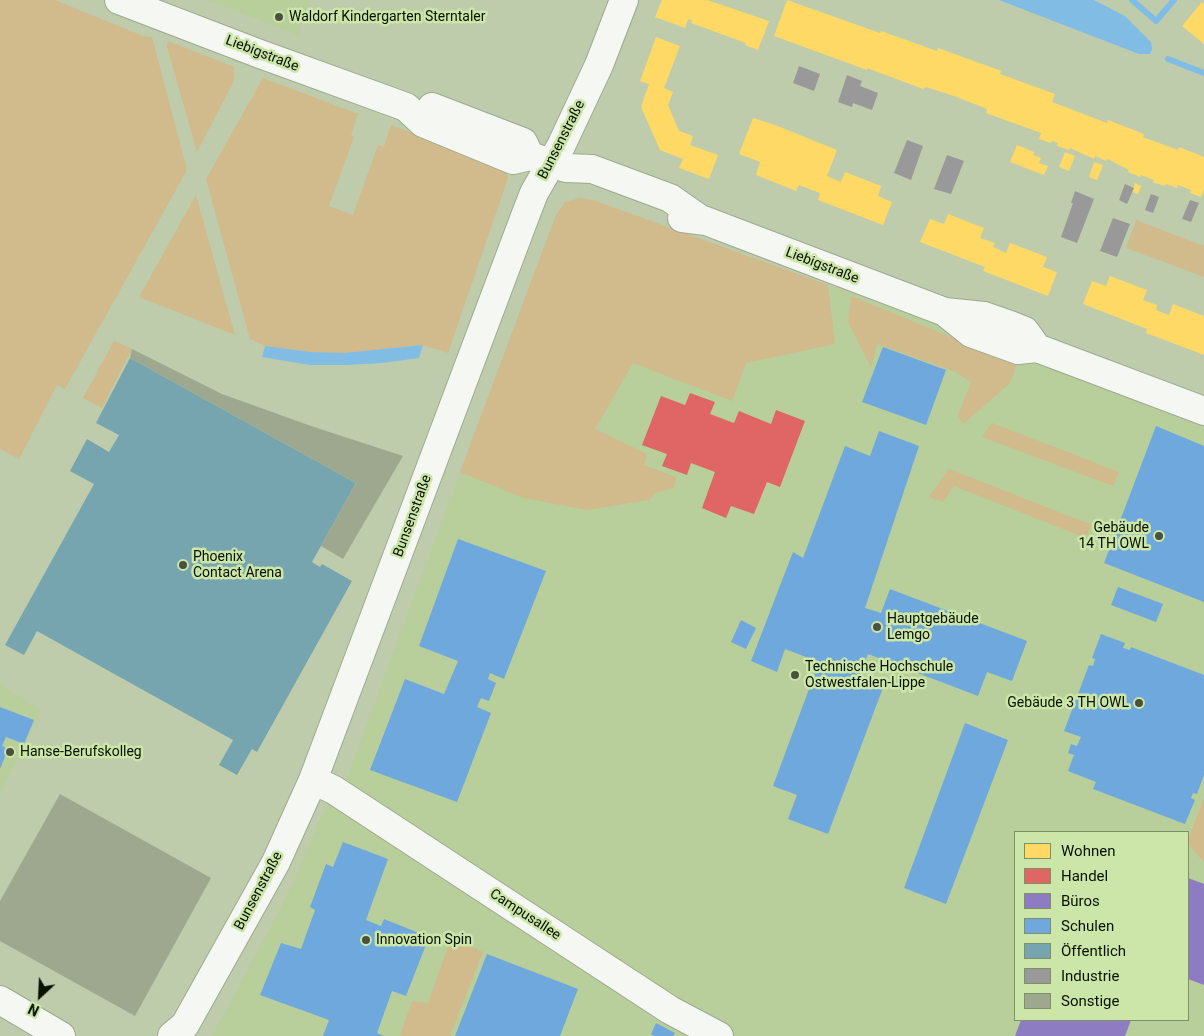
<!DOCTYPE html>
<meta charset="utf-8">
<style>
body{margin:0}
#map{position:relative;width:1204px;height:1036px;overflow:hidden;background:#beccab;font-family:Roboto,sans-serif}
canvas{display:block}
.legend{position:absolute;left:1014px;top:831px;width:175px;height:190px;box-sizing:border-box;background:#cce6aa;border:1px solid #7e9066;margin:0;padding:6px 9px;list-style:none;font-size:15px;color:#081000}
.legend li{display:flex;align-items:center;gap:10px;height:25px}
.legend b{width:25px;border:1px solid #7e9066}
.north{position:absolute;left:15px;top:971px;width:50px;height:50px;-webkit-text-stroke:4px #cce6aa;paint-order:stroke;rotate:205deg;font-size:14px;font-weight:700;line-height:20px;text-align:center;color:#081000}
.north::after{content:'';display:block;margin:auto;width:18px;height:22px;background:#081000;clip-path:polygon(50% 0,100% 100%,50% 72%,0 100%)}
</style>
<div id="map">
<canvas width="1204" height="1036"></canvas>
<ul class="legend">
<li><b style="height:14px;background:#ffd966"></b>Wohnen</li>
<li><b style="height:14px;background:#e06666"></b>Handel</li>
<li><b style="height:14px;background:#8e7cc3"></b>Büros</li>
<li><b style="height:14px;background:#6fa8dc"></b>Schulen</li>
<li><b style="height:14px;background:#76a5af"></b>Öffentlich</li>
<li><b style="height:14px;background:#999"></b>Industrie</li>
<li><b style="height:14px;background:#9da88e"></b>Sonstige</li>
</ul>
<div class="north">N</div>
</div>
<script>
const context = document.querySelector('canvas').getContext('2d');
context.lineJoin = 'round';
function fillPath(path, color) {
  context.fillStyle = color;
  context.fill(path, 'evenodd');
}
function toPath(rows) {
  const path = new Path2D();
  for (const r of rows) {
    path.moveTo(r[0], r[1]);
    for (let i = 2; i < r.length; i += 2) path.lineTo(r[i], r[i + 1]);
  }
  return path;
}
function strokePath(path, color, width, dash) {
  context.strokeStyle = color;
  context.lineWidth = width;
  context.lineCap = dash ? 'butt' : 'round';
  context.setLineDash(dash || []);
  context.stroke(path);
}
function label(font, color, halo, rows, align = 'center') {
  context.font = font + ' Roboto,sans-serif';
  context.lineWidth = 5;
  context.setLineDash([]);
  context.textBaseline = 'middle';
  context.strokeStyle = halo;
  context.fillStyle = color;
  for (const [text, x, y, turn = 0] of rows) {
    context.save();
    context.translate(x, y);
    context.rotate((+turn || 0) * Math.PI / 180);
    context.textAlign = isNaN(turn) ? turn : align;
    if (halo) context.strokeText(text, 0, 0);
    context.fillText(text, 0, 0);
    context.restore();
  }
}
fillPath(toPath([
 [208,0,310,0,298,35],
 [580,198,593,200,1204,421,1204,1036,212,1036,288,894,328,802,346,780,556,215,565,202],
 [1015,832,1188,832,1188,1020,1015,1020],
 [0,684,41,710,0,794]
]), '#b8ce9b');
fillPath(toPath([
 [0,0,55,0,143,36,152,37,187,170,65,389,57,385,19,459,0,449],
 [168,41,234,67,234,81,197,152,167,47],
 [263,78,358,114,351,135,354,137,329,206,353,215,378,145,384,147,391,125,505,169,508,178,448,353,423,345,344,353,310,352,265,346,250,339,206,179],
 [196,195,235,335,139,297],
 [580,198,593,200,828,285,835,344,746,363,732,401,633,363,595,429,647,454,644,465,676,477,674,488,657,492,649,500,587,510,524,498,460,472,556,215,565,202],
 [1136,220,1204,246,1204,277,1126,248],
 [851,296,1017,364,1010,383,963,424,958,416,971,382,956,372,877,344,871,367,848,322],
 [114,341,132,349,102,408,83,398],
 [992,423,1119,472,1113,486,982,437],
 [949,469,1092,525,1086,538,954,486,943,502,929,497],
 [1204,798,1204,862,1188,844,1188,840],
 [451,939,483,952,450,1036,400,1036,412,1001,428,1003]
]), '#d1ba8b');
fillPath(toPath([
 [999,0,1094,0,1125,16,1151,42,1152,49,1150,54,1139,54],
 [423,345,419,358,382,363,347,365,310,365,262,357,265,346,310,352,344,353]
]), '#80bce4');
fillPath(toPath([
 [662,0,707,0,769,21,758,50,745,45,746,43,691,23,692,20,688,19,685,28,655,17],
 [787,0,880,33,881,31,937,51,938,48,996,69,1001,71,1000,74,1055,94,1052,102,1107,123,1108,120,1144,134,1143,137,1178,150,1179,147,1204,157,1204,190,1201,197,1190,193,1191,190,1178,185,1177,188,1166,184,1165,186,1153,182,1154,180,1151,179,1141,175,1140,177,1128,172,1129,170,1110,160,1107,159,1106,161,1095,156,1094,159,1070,148,1069,150,1057,146,1058,143,1052,141,1051,143,1039,139,1041,133,986,113,987,109,954,96,926,87,923,89,867,68,867,70,774,36],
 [1202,2,1204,4,1204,44,1182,26],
 [656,37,680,46,664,88,673,92,668,105,679,131,693,136,690,145,718,155,709,179,679,168,683,159,660,150,641,107,649,84,640,81],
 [753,118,775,125,837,150,827,176,841,182,845,172,881,186,878,196,892,202,883,225,818,200,820,193,799,185,796,191,756,175,760,162,739,154],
 [1017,145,1034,152,1033,155,1041,158,1039,163,1048,166,1044,175,1010,162],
 [1065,152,1075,156,1069,171,1059,167],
 [1094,162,1103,165,1097,180,1089,177],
 [1135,183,1141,186,1138,194,1132,192],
 [948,214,984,228,980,238,995,243,993,247,1006,253,1010,243,1047,257,1043,267,1057,272,1048,296,983,271,985,267,920,242,930,219,944,224],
 [1110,276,1147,290,1143,300,1157,305,1156,310,1169,315,1173,304,1204,316,1204,355,1146,333,1147,329,1083,304,1092,281,1106,286]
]), '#ffd966');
fillPath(toPath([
 [690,393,715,402,710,414,734,423,739,411,771,424,776,410,805,421,780,487,767,482,754,514,731,506,726,518,702,508,715,472,691,463,687,475,662,466,667,454,642,445,661,396,685,405]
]), '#e06666');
fillPath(toPath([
 [1188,878,1204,884,1204,985,1188,979],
 [1021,1020,1131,1020,1125,1036,1015,1036]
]), '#8e7cc3');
fillPath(toPath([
 [883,347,946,370,926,425,862,402],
 [1156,426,1204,446,1204,602,1104,563],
 [879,431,919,446,865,608,881,613,890,589,1027,641,1012,681,987,672,978,696,868,654,859,676,884,685,828,834,788,819,797,795,773,786,819,662,785,649,777,672,751,661,793,552,803,558,845,446,870,456],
 [458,539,546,571,504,679,490,673,488,679,496,683,489,701,481,698,477,707,491,713,457,802,370,770,405,679,444,694,458,661,419,646],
 [1118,587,1163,604,1156,622,1111,605],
 [741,620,756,628,746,649,731,642],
 [1101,634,1125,643,1123,648,1130,650,1131,647,1204,675,1204,775,1197,794,1193,793,1191,798,1195,800,1185,824,1093,789,1096,782,1068,771,1074,755,1068,753,1071,744,1077,746,1081,737,1064,731,1089,665,1093,666,1095,659,1092,658],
 [0,707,34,720,24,744,6,737,2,746,8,749,0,769],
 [965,723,1008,740,946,904,904,888],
 [343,842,388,859,366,920,381,926,384,919,429,937,406,996,392,991,377,1033,384,1036,323,1036,329,1020,260,995,281,943,301,949,315,910,310,907,326,864,333,867],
 [487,954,578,989,560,1036,455,1036],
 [656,1023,675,1033,673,1036,654,1036,651,1034]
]), '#6fa8dc');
fillPath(toPath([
 [130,358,356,483,312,562,320,567,322,564,352,581,257,752,252,749,237,775,219,765,233,740,37,631,24,655,5,645,94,484,70,471,87,439,109,452,119,435,96,423]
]), '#76a5af');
fillPath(toPath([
 [799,66,820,74,814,91,793,83],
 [847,75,862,81,860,86,878,93,872,110,853,103,852,107,838,102],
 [907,140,923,146,911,180,894,173],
 [947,155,964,161,951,194,934,189],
 [1125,184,1134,188,1127,204,1119,200],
 [1075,191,1094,199,1077,243,1061,237,1073,203,1071,203],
 [1151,194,1159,197,1153,213,1145,210],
 [1190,200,1199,203,1191,222,1182,219],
 [1113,218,1130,224,1117,257,1100,251]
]), '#999');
strokePath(toPath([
 [1132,0,1156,21,1174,0],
 [1168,59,1204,73]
]), '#80bce4', 6);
fillPath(toPath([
 [132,349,222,394,311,426,403,456,343,559,321,546,356,483,130,358],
 [60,794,211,878,135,1016,0,941,0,901]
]), '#9da88e');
const minor = toPath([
 [119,0,260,54,406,107,423,123,513,160,530,156,566,168,592,169,670,198,700,219],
 [432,107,523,142,530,156],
 [682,218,706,221,945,312,984,316,1010,325,1025,331,1037,348],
 [945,312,971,333,1018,350,1037,348,1204,411],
 [313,780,334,790,670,1010,719,1036],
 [0,1000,61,1036],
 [172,1036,185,1025,276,862,313,780,524,219,534,193,561,146,599,65,624,0]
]);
strokePath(minor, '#9ea990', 30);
strokePath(minor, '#f5f7f2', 28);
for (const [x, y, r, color] of [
 [279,17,5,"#48523c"],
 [1159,536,5,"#48523c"],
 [183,565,5,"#48523c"],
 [877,627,5,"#48523c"],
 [795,675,5,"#48523c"],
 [1139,703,5,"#48523c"],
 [10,752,5,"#48523c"],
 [366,940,5,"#48523c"]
]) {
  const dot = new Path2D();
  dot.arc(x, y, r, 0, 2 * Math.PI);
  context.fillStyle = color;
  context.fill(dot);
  strokePath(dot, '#cce6aa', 2);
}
label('14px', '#081000', '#cce6aa', [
 ["Waldorf Kindergarten Sterntaler",289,17],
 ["Gebäude",1149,528,"right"],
 ["14 TH OWL",1149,544,"right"],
 ["Phoenix",193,557],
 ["Contact Arena",193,573],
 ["Hauptgebäude",887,619],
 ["Lemgo",887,635],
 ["Technische Hochschule",805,667],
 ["Ostwestfalen-Lippe",805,683],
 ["Gebäude 3 TH OWL",1129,703,"right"],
 ["Hanse-Berufskolleg",20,752],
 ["Innovation Spin",376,940]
], 'left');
label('14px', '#081000', '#cce6aa', [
 ["Liebigstraße",262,54,21],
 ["Bunsenstraße",562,140,-63],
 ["Liebigstraße",822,266,21],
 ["Bunsenstraße",413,516,-70],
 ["Bunsenstraße",259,891,-62],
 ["Campusallee",525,915,33]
]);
</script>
